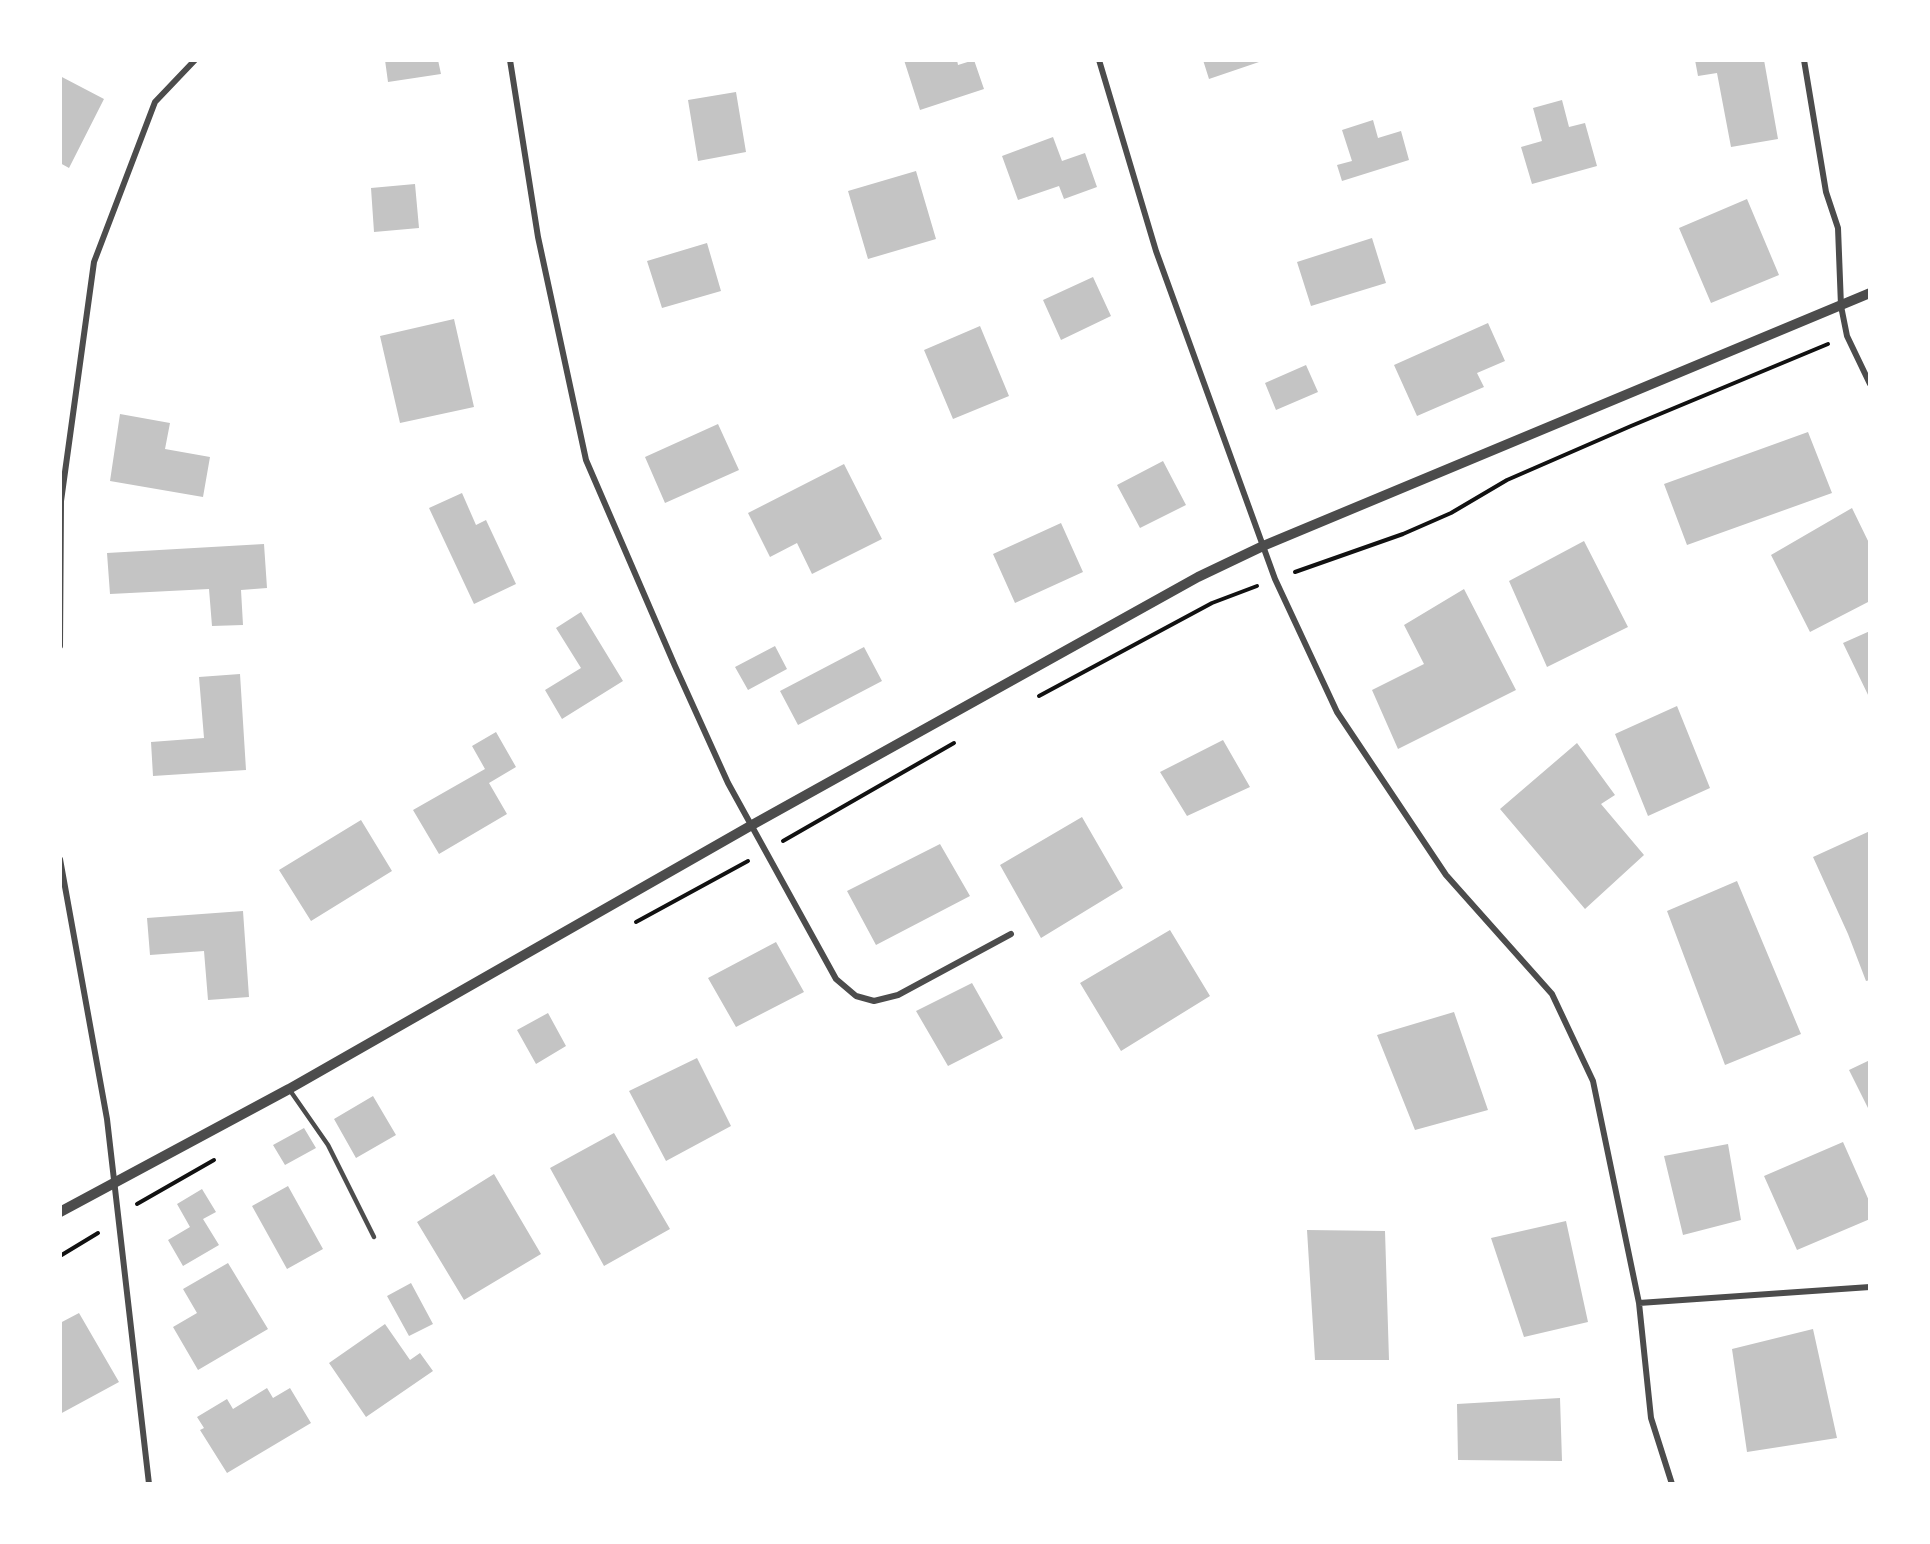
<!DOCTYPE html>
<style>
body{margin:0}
#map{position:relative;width:1930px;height:1544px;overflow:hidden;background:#fff;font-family:Helvetica,sans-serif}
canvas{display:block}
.frame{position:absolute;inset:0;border:62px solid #fff;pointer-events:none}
</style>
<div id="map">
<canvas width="1930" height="1544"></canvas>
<div class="frame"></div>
</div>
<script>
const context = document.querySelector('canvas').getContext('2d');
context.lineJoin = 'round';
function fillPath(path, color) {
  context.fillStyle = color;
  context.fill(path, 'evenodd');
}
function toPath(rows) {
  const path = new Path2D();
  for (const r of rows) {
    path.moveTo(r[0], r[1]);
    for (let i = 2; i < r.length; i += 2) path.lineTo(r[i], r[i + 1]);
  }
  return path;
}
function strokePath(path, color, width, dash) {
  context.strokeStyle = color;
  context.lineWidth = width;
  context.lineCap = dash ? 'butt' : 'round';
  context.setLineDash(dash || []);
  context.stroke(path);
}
fillPath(toPath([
 [385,60,438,60,441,74,388,82],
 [904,60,957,60,958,65,974,60,984,89,920,110],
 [1203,60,1258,60,1259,62,1209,79],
 [1695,60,1764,60,1778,139,1731,147,1717,73,1698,76],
 [60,76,104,99,69,168,60,163],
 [736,92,746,152,698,161,688,100],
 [1562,100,1569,127,1585,123,1597,166,1532,184,1521,147,1542,141,1533,108],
 [1373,120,1378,138,1401,131,1409,160,1342,181,1337,165,1352,161,1342,130],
 [1053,137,1062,161,1085,153,1097,187,1064,199,1059,186,1018,200,1002,156],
 [916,171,936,239,868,259,848,191],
 [415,184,419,228,374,232,371,188],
 [1747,199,1779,275,1711,303,1679,228],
 [1372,238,1386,283,1311,306,1297,262],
 [707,243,721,291,662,308,647,261],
 [1093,277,1111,316,1061,340,1043,300],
 [454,319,474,407,400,423,380,336],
 [1488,323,1505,361,1477,373,1484,387,1417,416,1394,365],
 [980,326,1009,396,953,419,924,350],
 [1306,365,1318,392,1276,410,1265,383],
 [120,414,170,423,165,449,210,457,203,497,110,481],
 [718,424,739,470,665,503,645,457],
 [1808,432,1832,493,1687,545,1664,484],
 [1163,461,1186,505,1140,528,1117,485],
 [844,464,882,539,812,574,797,543,770,557,748,513],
 [462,493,476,525,486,520,516,584,474,604,429,508],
 [1852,508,1870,545,1870,601,1810,632,1771,555],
 [1061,523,1083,572,1015,603,993,554],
 [1584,541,1628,627,1547,667,1509,581],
 [264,544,267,588,241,590,243,625,212,626,209,589,110,594,107,553],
 [1464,589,1516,690,1398,749,1372,690,1424,664,1404,625],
 [581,612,623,681,562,719,545,690,581,668,556,628],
 [1870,631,1870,699,1843,643],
 [775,646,787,669,748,690,735,667],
 [864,647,882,681,798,725,780,691],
 [240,674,246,770,153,776,151,742,204,738,199,677],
 [1677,706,1710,788,1648,816,1615,734],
 [496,732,516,767,489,783,507,814,439,854,413,810,485,769,472,746],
 [1223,740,1250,787,1187,816,1160,772],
 [1577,743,1615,795,1601,804,1644,855,1585,909,1500,809],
 [1082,817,1123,888,1041,938,1000,865],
 [361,820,392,871,311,921,279,870],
 [1870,831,1870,980,1866,981,1848,934,1813,857],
 [940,844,970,896,876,945,847,891],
 [1737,881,1801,1034,1725,1065,1667,911],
 [243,911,249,997,208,1000,204,951,150,955,147,918],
 [1170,930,1210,996,1121,1051,1080,983],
 [776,942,804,992,736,1027,708,978],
 [972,983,1003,1038,948,1066,916,1011],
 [1454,1012,1488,1110,1415,1130,1377,1035],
 [548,1013,566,1046,536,1064,517,1030],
 [697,1058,731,1126,666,1161,629,1091],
 [1870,1060,1870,1112,1849,1070],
 [373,1096,396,1135,356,1158,334,1119],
 [304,1128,316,1148,285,1165,273,1145],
 [614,1133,670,1229,604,1266,550,1168],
 [1843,1142,1870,1203,1870,1219,1797,1250,1764,1176],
 [1728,1144,1741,1220,1683,1235,1664,1156],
 [494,1174,541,1254,464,1300,417,1222],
 [288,1186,323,1249,287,1269,252,1206],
 [202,1189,216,1212,203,1219,219,1245,183,1266,168,1240,190,1227,177,1204],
 [1566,1221,1588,1322,1524,1337,1491,1238],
 [1307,1230,1385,1231,1389,1360,1315,1360],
 [228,1263,268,1329,198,1370,173,1327,197,1313,183,1289],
 [411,1283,433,1324,409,1336,387,1296],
 [79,1313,119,1382,60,1414,60,1323],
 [385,1324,410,1360,420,1353,433,1371,366,1417,329,1363],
 [1813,1329,1837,1438,1747,1452,1732,1349],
 [267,1388,273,1398,290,1388,311,1423,227,1473,200,1430,204,1428,197,1417,227,1399,233,1409],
 [1560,1398,1562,1461,1458,1460,1457,1404]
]), '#c4c4c4');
strokePath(toPath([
 [1295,572,1403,534,1451,513,1507,480,1631,426,1828,344],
 [1039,696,1212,603,1257,586],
 [783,841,954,743],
 [636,922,748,861],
 [137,1204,214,1160],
 [60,1256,98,1233]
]), '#111', 4);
strokePath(toPath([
 [289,1089,328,1145,374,1237]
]), '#4c4c4c', 4.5);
strokePath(toPath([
 [510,60,538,237,586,460,675,666,728,783,836,979,856,996,874,1001,898,995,1011,934],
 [1099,60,1156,251,1275,579,1337,712,1446,875,1552,994,1593,1081,1639,1303,1651,1418,1672,1484],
 [1804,60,1826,192,1838,228,1841,306,1847,336,1870,384],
 [60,646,61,501,94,262,155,102,195,60],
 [60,859,107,1119,149,1484],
 [1639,1303,1870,1287]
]), '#4c4c4c', 6);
strokePath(toPath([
 [60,1212,289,1089,752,825,1198,577,1263,546,1870,293]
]), '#4c4c4c', 10);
</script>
